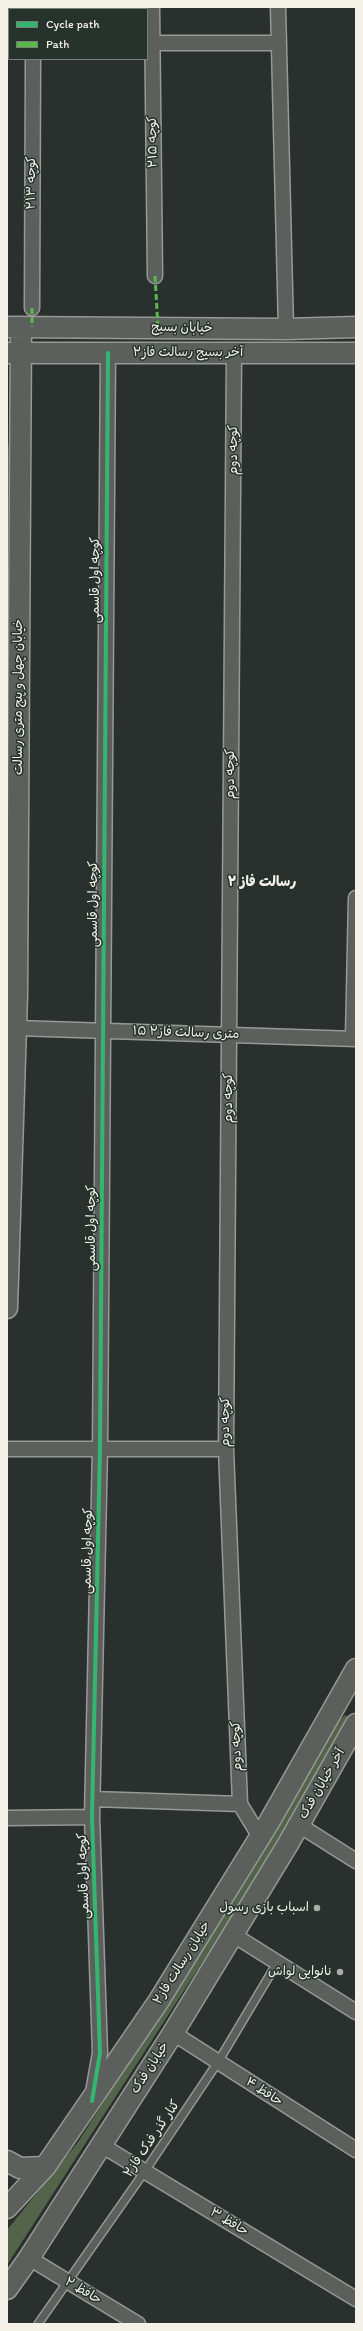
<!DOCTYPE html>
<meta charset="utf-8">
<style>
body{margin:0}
#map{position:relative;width:363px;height:2331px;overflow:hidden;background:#29302d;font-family:Itim,sans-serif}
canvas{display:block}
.frame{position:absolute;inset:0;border:8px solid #f4f1e8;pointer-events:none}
.legend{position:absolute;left:8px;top:8px;width:140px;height:52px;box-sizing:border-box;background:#26332d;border:1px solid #787f78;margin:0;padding:5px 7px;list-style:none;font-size:12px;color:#f4f1e8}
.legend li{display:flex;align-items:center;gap:8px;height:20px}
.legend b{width:20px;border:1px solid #787f78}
</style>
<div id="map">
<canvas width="363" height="2331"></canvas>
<div class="frame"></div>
<ul class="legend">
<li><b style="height:5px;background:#33b770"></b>Cycle path</li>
<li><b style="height:5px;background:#58b947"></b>Path</li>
</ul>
</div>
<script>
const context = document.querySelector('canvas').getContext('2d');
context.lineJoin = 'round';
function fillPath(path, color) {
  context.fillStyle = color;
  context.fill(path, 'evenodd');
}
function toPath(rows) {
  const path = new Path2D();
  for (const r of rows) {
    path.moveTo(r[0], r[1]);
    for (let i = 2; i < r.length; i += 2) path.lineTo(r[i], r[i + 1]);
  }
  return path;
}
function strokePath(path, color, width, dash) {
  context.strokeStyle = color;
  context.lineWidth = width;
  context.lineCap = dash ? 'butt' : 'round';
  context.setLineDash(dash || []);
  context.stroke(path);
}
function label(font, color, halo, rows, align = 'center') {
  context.font = font + ' Itim,"Playpen Sans Arabic",sans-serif';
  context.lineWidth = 3;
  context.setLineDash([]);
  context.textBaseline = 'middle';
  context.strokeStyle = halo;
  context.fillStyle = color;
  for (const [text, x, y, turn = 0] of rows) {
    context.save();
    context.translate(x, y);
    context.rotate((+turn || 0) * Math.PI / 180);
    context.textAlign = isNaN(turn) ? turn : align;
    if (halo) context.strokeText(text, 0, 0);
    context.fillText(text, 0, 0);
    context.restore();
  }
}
fillPath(toPath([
 [7,431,9,452,7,759],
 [345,1715,349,1718,265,1865,7,2265,7,2230,78,2142,278,1828,336,1724]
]), '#54644a');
const service = toPath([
 [38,2324,145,2171,218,2062,277,1963]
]);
const minor = toPath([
 [152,7,155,276],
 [278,7,286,329],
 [34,9,34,7],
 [7,26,9,28],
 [147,43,279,43],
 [32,308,33,59],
 [234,354,226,1449,240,1804,260,1837],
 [16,1028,356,1039],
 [353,1038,356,898],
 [7,1449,226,1449],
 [93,1799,240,1804],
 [7,1818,92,1817],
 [299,1825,356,1861],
 [232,1934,356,2012],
 [173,2033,356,2150],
 [93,2092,100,2053,92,1817,100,1448,108,353],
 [101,2145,356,2299],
 [29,2258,138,2324]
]);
const secondary = toPath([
 [7,327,286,329,356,327],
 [7,353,356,353],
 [7,1308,17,995,21,327],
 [7,2161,20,2168,45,2167],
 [7,2208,45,2167,158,2002,268,1824,356,1669],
 [7,2289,29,2258,173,2033,288,1844,356,1724]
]);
strokePath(service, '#969996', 10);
strokePath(minor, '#969996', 17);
strokePath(secondary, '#969996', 23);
strokePath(service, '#5c605c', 7);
strokePath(minor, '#5c605c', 14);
strokePath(secondary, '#5c605c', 20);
strokePath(toPath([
 [155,276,158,328],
 [32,308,32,327]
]), '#58b947', 3, [6, 3]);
strokePath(toPath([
 [92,2101,100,2053,92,1817,100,1448,108,353]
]), '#33b770', 4);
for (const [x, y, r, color] of [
 [317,1908,4,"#adada7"],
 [340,1972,4,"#adada7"]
]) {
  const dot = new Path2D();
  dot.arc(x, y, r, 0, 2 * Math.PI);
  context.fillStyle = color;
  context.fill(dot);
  strokePath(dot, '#26332d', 1.5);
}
label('13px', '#f4f1e8', '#26332d', [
 ["کوچه ۲۱۵",153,142,-91],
 ["کوچه ۲۱۳",32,183,-90],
 ["خیابان بسیج",182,328,1],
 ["آخر بسیج رسالت فاز۲",188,353],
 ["کوچه دوم",234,450,-90],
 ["کوچه اول قاسمی",96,580,-90],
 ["خیابان چهل و پنج متری رسالت",19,697,-90],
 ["کوچه دوم",231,774,-90],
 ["کوچه اول قاسمی",94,904,-90],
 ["۱۵ متری رسالت فاز۲",186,1033,2],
 ["کوچه دوم",229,1098,-90],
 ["کوچه اول قاسمی",92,1228,-90],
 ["کوچه دوم",226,1422,-90],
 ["کوچه اول قاسمی",88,1551,-89],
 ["کوچه دوم",237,1746,-92],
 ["آخر خیابان فدک",322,1784,-60],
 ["کوچه اول قاسمی",84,1876,-92],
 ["خیابان رسالت فاز۲",182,1963,-58],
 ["خیابان فدک",150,2068,-57],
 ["حافظ ۴",264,2092,33],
 ["کنار گذر فدک فاز۲",152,2139,-56],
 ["حافظ ۳",229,2222,31],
 ["حافظ ۲",83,2291,31]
]);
label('13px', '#f4f1e8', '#26332d', [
 ["اسباب بازی رسول",309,1908],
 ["نانوایی لواش",332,1972]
], 'right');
label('bold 14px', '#f4f1e8', '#26332d', [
 ["رسالت فاز ۲",262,882]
]);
</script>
